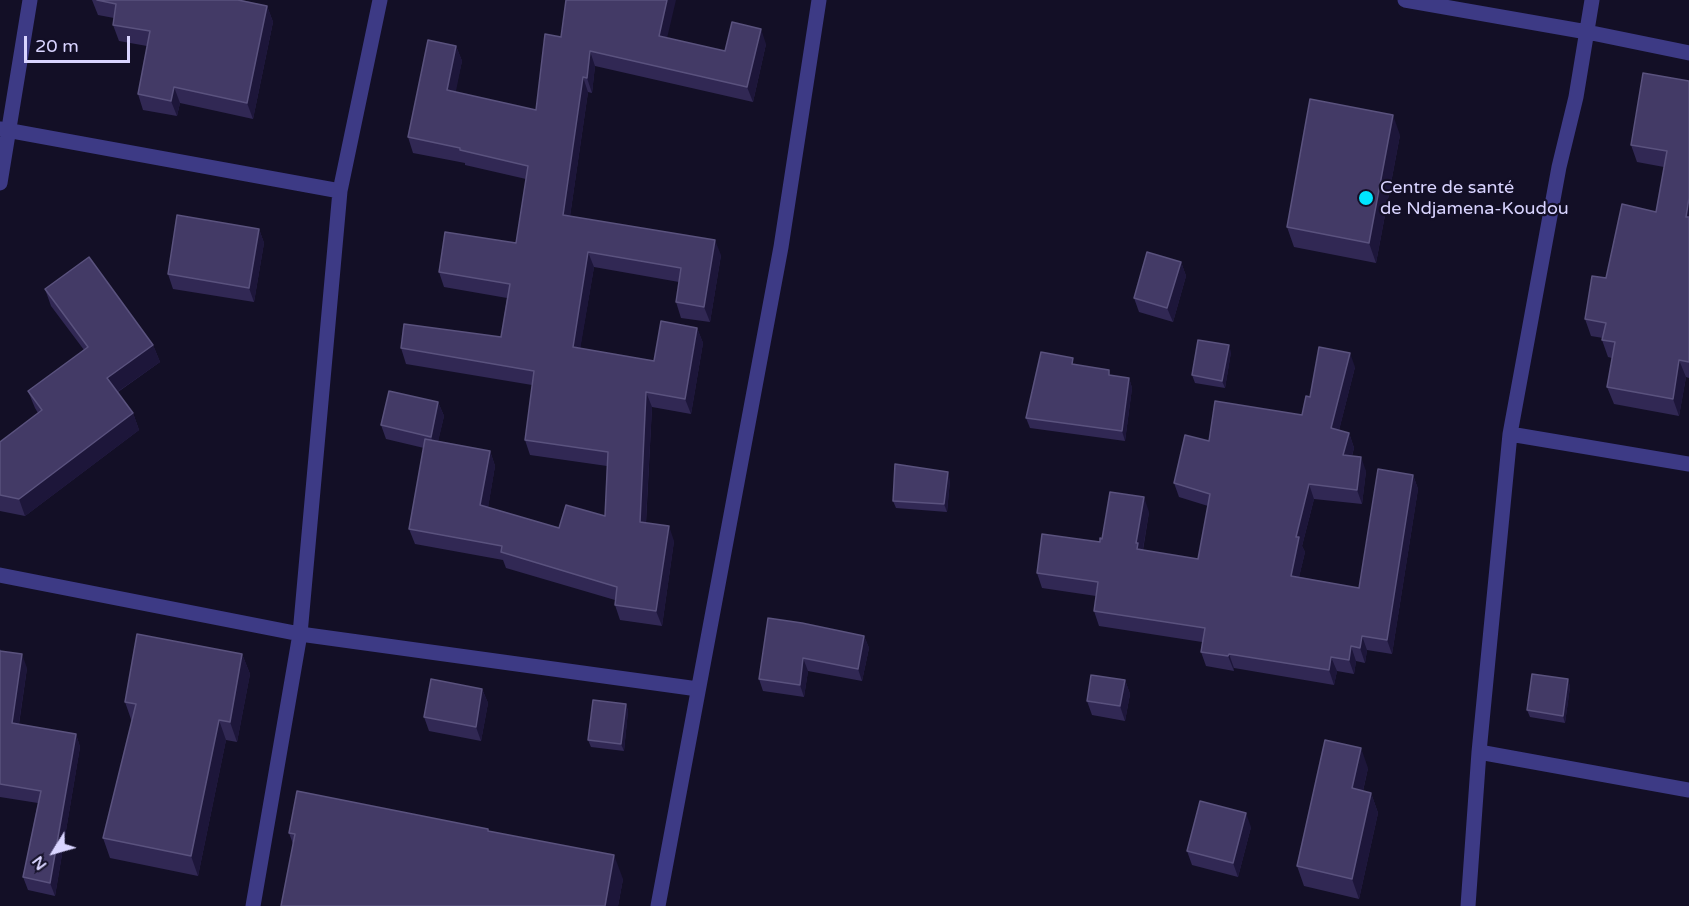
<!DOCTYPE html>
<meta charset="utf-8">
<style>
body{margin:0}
#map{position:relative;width:1689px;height:906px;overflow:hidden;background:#130f26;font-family:"Varela Round",sans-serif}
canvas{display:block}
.north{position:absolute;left:24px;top:822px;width:60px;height:60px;-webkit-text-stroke:4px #130f26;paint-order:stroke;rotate:233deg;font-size:16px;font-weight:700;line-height:24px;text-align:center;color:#d9d4ff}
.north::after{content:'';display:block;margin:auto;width:21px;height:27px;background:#d9d4ff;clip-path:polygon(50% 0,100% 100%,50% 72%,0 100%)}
.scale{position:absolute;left:24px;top:36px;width:106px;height:27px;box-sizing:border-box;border:3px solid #d9d4ff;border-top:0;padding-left:8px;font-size:18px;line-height:21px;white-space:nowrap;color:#d9d4ff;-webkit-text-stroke:4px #130f26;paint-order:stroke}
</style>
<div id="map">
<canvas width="1689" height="906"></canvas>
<div class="north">N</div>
<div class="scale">20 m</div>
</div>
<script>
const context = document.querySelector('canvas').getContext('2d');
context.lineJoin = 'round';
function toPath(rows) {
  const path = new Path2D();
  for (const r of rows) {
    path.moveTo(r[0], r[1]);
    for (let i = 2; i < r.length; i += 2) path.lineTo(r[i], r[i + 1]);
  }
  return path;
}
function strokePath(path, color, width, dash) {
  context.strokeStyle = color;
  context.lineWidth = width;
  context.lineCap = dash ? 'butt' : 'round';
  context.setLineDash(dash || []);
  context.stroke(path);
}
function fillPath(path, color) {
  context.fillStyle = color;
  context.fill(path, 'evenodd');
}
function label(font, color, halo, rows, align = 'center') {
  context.font = font + ' "Varela Round",sans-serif';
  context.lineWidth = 4.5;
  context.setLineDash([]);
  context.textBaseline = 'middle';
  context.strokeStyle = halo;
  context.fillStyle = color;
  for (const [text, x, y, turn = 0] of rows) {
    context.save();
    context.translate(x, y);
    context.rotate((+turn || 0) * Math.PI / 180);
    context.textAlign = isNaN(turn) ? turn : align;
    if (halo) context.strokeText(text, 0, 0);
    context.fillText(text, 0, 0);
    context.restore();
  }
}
strokePath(toPath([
 [1405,0,1587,32,1689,53],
 [0,129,340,191],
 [0,183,30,0],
 [1510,434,1689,464],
 [0,575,300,634,698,689],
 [1479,752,1689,790],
 [253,906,300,634,340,191,380,0],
 [658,906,781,247,819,0],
 [1468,906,1479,752,1510,434,1559,167,1576,97,1592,0]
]), '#3d3a85', 15);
fillPath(toPath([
 [92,0,241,0,267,6,273,22,253,119,180,103,177,116,143,110,138,94,147,46,119,41,113,25,114,18,98,15],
 [561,37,667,38,725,51,766,44,753,102,595,66,592,93,588,92,570,216,721,255,710,322,681,318,676,302,679,282,594,267,580,348,654,361,697,328,703,343,691,414,652,407,646,523,674,541,662,626,620,620,615,605,615,600,506,568,503,560,415,544,409,529,424,448,386,439,381,425,438,402,444,416,438,441,490,451,495,466,488,507,559,528,605,516,607,466,530,455,525,440,532,385,406,364,401,348,501,337,507,298,444,287,439,272,516,243,526,179,465,165,465,163,413,153,408,137,456,46,462,61,455,92,536,110],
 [1689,81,1689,378,1686,377,1679,416,1614,404,1607,387,1612,358,1608,357,1602,340,1603,338,1591,336,1585,319,1606,278,1656,212,1664,167,1637,162,1631,145],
 [1400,135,1376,263,1294,247,1287,227],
 [259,229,264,243,254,302,173,289,168,274],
 [1181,262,1186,276,1173,322,1139,312,1134,298],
 [45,289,153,345,160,362,118,392,133,413,139,430,25,516,0,511,0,442,38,413,35,408,28,391,84,350,51,306],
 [1231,352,1225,388,1195,383,1192,375],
 [1075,364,1111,376,1129,378,1132,388,1125,441,1030,428,1026,418],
 [1355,367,1339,430,1349,433,1354,448,1352,456,1366,471,1362,504,1314,499,1302,546,1305,552,1299,577,1359,588,1413,475,1418,489,1392,654,1367,650,1365,663,1356,661,1354,674,1337,671,1334,685,1234,668,1234,671,1206,666,1201,652,1202,642,1099,626,1094,611,1096,596,1042,588,1037,573,1100,542,1102,539,1149,512,1143,550,1198,559,1208,506,1179,497,1174,483,1209,441,1302,415,1310,397],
 [950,480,947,512,896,508,893,501],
 [768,618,864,636,869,648,862,681,808,671,804,697,763,691,759,679],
 [0,649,1,651,27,668,19,724,76,734,80,747,55,896,28,890,23,877,38,803,0,797],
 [242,654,250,674,237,742,226,740,198,876,110,858,103,838,132,722,125,702],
 [1568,679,1570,687,1565,723,1530,717,1527,710],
 [1125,680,1130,694,1125,721,1092,715,1087,701],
 [482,689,488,703,481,741,429,731,424,717],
 [626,704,628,711,624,751,591,747,588,740],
 [1368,768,1363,791,1371,793,1378,813,1359,899,1304,886,1297,866],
 [1251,827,1238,877,1192,865,1187,851],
 [488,829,489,831,623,879,618,906,281,906,293,844,289,833]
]), '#312854');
fillPath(toPath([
 [667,0,676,0,664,51,659,36],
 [267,6,273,22,253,119,247,103],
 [761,29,766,44,753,102,747,87],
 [456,46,462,61,453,106,447,90],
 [590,51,595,66,592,93,587,78],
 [583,77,588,92,568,230,563,215],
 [174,87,180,103,177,116,171,101],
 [1393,115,1400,135,1376,263,1369,243],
 [1689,198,1689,224,1686,217],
 [259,229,264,243,254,302,249,288],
 [715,240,721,255,710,322,704,307],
 [588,252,594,267,578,362,573,347],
 [1181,262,1186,276,1173,322,1167,308],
 [697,328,703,343,691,414,685,399],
 [153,345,160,362,113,395,107,378],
 [1229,345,1231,352,1225,388,1222,381],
 [1350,353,1355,367,1336,442,1331,428],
 [1679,360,1686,377,1679,416,1673,399],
 [1129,378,1132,388,1125,441,1122,431],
 [646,392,652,407,645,537,640,522],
 [438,402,444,416,436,451,431,437],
 [133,413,139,430,25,516,19,499],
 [1349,433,1354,448,1348,469,1343,455],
 [490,451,495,466,486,520,480,505],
 [1361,457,1366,471,1362,504,1357,490],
 [948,472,950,480,947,512,944,504],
 [1413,475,1418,489,1392,654,1387,640],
 [1309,484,1314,499,1302,546,1305,552,1296,590,1291,576,1296,537],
 [1144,497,1149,512,1142,554,1137,549,1136,543],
 [669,526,674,541,662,626,656,611],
 [864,636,869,648,862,681,858,669],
 [1362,636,1367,650,1365,663,1360,648],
 [1351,646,1356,661,1354,674,1349,660],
 [22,654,27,668,17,736,12,723],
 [242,654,250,674,237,742,230,722],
 [1229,654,1234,668,1234,671,1228,656],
 [1331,657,1337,671,1334,685,1329,670],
 [803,658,808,671,804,697,800,685],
 [1568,679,1570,687,1565,723,1563,716],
 [1125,680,1130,694,1125,721,1120,706],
 [482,689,488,703,481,741,476,727],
 [626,704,628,711,624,751,621,744],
 [219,720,226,740,198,876,191,856],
 [76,734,80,747,55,896,50,883],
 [1361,748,1368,768,1359,808,1352,788],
 [1371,793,1378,813,1359,899,1352,879],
 [1246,813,1251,827,1238,877,1233,863],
 [614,855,623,879,618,906,605,906]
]), '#1d163a');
const building = toPath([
 [97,0,238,0,267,6,247,103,174,87,171,101,138,94,150,31,113,25,116,4,97,0],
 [566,0,667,0,659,36,725,51,732,22,761,29,747,87,590,51,587,78,583,77,563,215,715,240,704,307,676,302,681,268,588,252,573,347,654,361,661,321,697,328,685,399,646,392,640,522,669,526,656,611,615,605,617,587,501,552,502,546,409,529,425,439,490,451,480,505,559,528,566,505,605,516,608,452,525,440,534,371,401,348,404,324,501,337,510,284,439,272,445,232,516,243,528,166,460,150,460,148,408,137,428,40,456,46,447,90,536,110,545,34,561,37,566,0],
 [1643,73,1689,81,1689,198,1686,217,1689,217,1689,362,1679,360,1673,399,1607,387,1615,342,1602,340,1606,323,1585,319,1592,276,1606,278,1622,204,1656,212,1667,151,1631,145,1643,73],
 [1310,99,1393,115,1369,243,1287,227,1310,99],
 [177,215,259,229,249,288,168,274,177,215],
 [1147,252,1181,262,1167,308,1134,298,1147,252],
 [89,257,153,345,107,378,133,413,19,499,0,495,0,442,42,410,28,391,88,347,45,289,89,257],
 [1198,340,1229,345,1222,381,1192,375,1198,340],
 [1319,347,1350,353,1331,428,1349,433,1343,455,1361,457,1357,490,1309,484,1296,537,1299,537,1291,576,1359,588,1378,469,1413,475,1387,640,1362,636,1360,648,1351,646,1349,660,1331,657,1329,670,1229,654,1228,656,1201,652,1205,628,1094,611,1098,582,1037,573,1042,534,1100,542,1100,538,1102,539,1110,492,1144,497,1136,543,1138,543,1137,549,1198,559,1210,494,1174,483,1185,435,1209,441,1215,401,1302,415,1306,396,1310,397,1319,347],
 [1041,352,1073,358,1072,364,1109,370,1109,375,1129,378,1122,431,1026,418,1041,352],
 [389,391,438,402,431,437,381,425,389,391],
 [895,464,948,472,944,504,893,501,895,464],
 [768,618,802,623,864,636,858,669,803,658,800,685,759,679,768,618],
 [137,634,242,654,230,722,219,720,191,856,103,838,136,704,125,702,137,634],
 [0,651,22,654,12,723,76,734,50,883,23,877,41,791,0,784,0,651],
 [1532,674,1568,679,1563,716,1527,710,1532,674],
 [1091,675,1125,680,1120,706,1087,701,1091,675],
 [431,679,482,689,476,727,424,717,431,679],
 [593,700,626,704,621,744,588,740,593,700],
 [1325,740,1361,748,1352,788,1371,793,1352,879,1297,866,1325,740],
 [297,791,488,829,488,831,614,855,605,906,281,906,295,834,289,833,297,791],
 [1200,801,1246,813,1233,863,1187,851,1200,801]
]);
fillPath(building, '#433a66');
strokePath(building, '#5a527e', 1.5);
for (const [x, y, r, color] of [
 [1366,198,8,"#00e5ff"]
]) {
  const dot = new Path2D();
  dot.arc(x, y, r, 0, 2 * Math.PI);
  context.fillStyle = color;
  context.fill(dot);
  strokePath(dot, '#130f26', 2);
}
label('18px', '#d9d4ff', '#130f26', [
 ["Centre de santé",1380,188],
 ["de Ndjamena-Koudou",1380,209]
], 'left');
</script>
